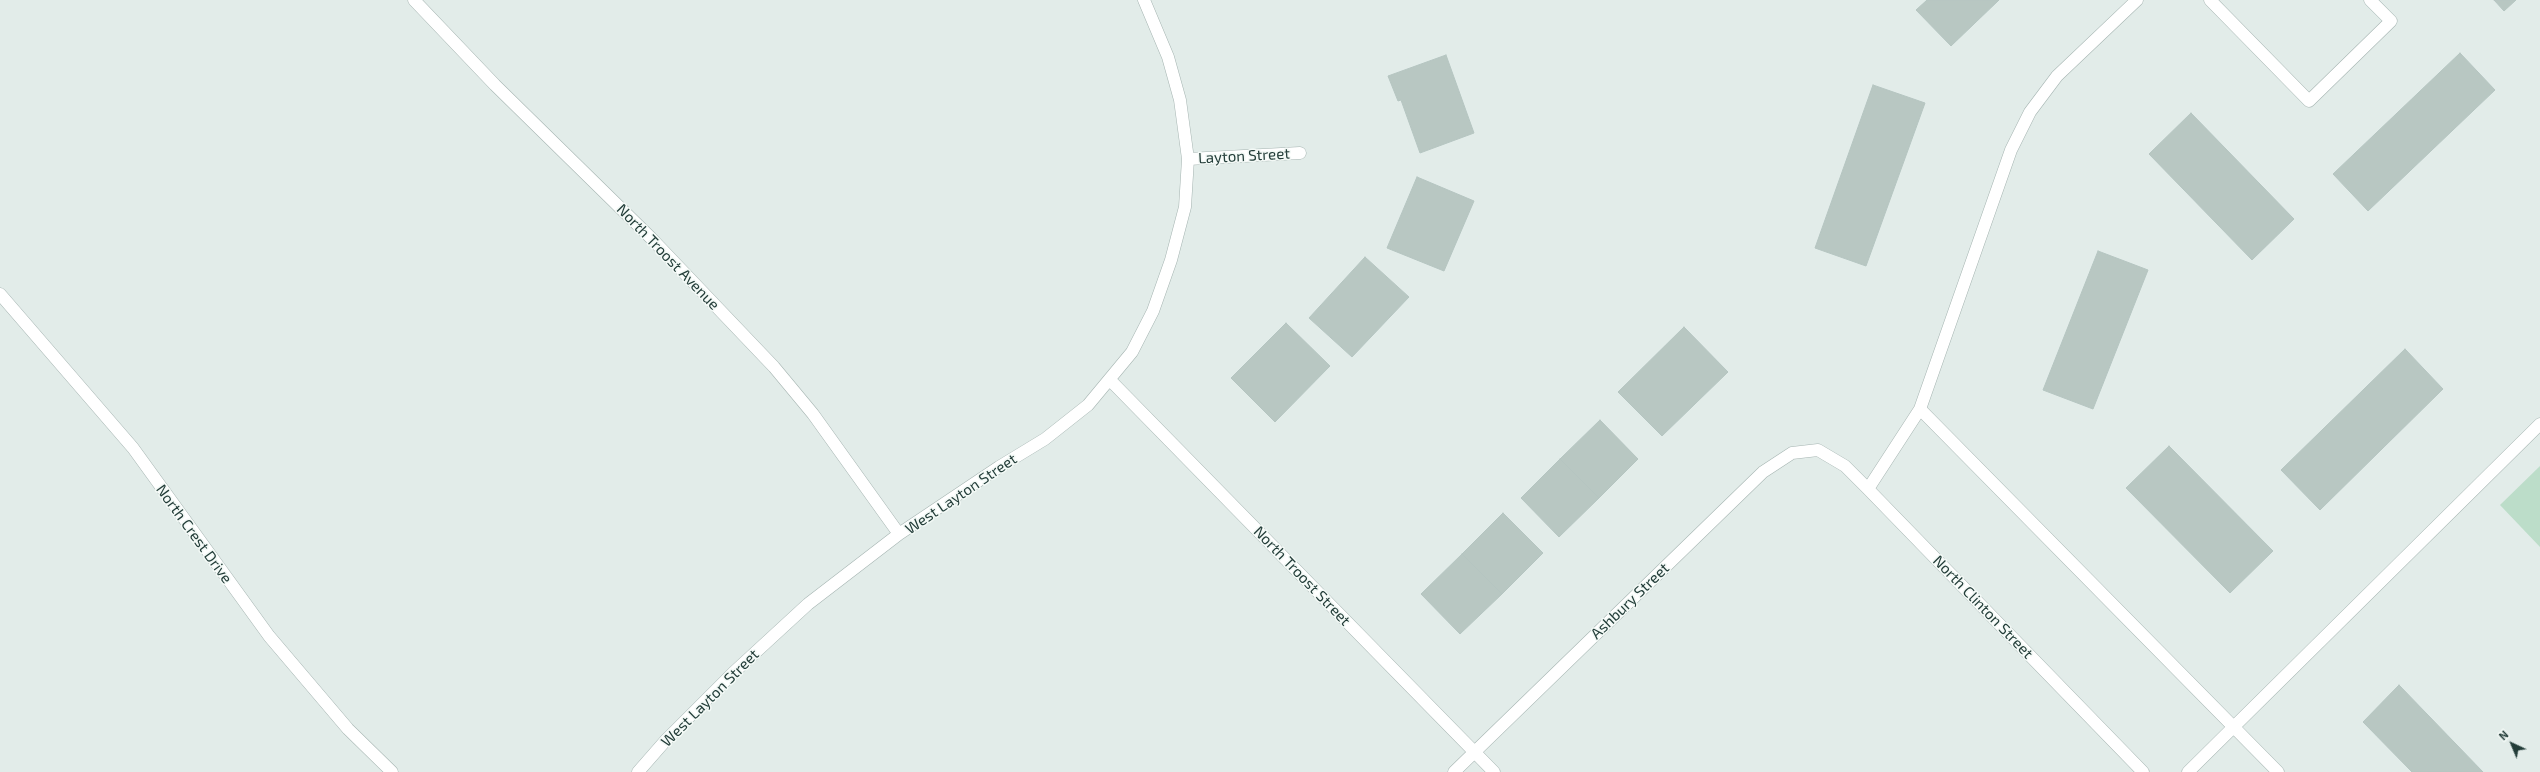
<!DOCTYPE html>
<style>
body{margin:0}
#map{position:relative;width:2540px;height:772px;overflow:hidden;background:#e2ece9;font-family:"Exo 2",sans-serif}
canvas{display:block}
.north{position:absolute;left:2492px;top:724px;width:40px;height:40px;-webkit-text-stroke:3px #f3f9f6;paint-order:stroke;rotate:316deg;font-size:11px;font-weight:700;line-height:16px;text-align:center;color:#233d39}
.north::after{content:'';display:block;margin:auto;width:14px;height:18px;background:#233d39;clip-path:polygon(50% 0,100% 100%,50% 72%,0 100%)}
</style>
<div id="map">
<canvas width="2540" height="772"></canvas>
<div class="north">N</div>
</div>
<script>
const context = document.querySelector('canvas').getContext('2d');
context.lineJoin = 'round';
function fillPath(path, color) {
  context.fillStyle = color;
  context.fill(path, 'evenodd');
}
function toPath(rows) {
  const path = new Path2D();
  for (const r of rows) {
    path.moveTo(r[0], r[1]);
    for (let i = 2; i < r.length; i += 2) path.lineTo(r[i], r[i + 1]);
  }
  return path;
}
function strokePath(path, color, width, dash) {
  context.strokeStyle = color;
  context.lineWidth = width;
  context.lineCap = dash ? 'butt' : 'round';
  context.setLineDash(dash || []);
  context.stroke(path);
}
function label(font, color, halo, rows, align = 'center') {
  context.font = font + ' "Exo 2",sans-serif';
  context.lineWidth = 3;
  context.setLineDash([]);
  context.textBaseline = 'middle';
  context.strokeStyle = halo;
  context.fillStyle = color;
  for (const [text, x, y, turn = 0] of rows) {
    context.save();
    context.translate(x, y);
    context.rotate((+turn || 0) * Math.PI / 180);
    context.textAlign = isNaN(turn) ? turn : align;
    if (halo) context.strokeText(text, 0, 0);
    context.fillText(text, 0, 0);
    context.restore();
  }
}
fillPath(toPath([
 [2540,466,2540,547,2500,505]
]), '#bcddc9');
const building = toPath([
 [1927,0,1999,0,1951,46,1916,10,1927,0],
 [2494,0,2516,0,2504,11,2494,0],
 [2460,53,2495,90,2368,211,2333,174,2460,53],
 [1446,55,1474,133,1420,153,1401,100,1398,101,1388,76,1446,55],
 [1873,85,1925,103,1866,266,1815,248,1873,85],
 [2191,113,2294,219,2252,260,2149,154,2191,113],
 [1417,177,1474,201,1444,271,1387,248,1417,177],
 [2098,251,2148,270,2093,409,2043,390,2098,251],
 [1365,257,1409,297,1352,357,1309,318,1365,257],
 [1286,323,1330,366,1275,422,1231,378,1286,323],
 [1684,327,1728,372,1662,436,1618,392,1684,327],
 [2405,349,2443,389,2320,510,2281,470,2405,349],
 [1600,420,1638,459,1599,498,1560,459,1600,420],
 [2169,446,2273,551,2230,593,2126,488,2169,446],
 [1560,459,1599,498,1559,537,1521,498,1560,459],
 [1503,513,1543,553,1502,594,1462,554,1503,513],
 [1462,554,1502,594,1460,634,1421,594,1462,554],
 [2399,685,2483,772,2412,772,2363,722,2399,685]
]);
fillPath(building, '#b8c7c2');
strokePath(building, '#b5c5c1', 1);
const minor = toPath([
 [414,0,495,85,651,238,774,367,813,414,899,534],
 [2210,0,2309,101,2391,21,2370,0],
 [1188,159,1300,153],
 [0,294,133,448,269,636,348,729,392,772],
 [1110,380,1494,772],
 [1920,409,2278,772],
 [1868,489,1920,409,2011,150,2030,112,2057,76,2137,0],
 [638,772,666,740,733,673,808,604,899,534,999,467,1045,439,1088,405,1132,352,1153,311,1171,260,1185,207,1188,159,1180,100,1168,57,1144,0],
 [1454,772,1763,472,1792,453,1818,450,1845,466,1868,489,2143,772],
 [2188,772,2540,424]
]);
strokePath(minor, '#a5b4b1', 13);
strokePath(minor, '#fff', 12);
label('15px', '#233d39', '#f3f9f6', [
 ["Layton Street",1244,156,-3],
 ["North Troost Avenue",668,257,46],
 ["West Layton Street",961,494,-34],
 ["North Crest Drive",194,534,54],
 ["North Troost Street",1302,576,46],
 ["Ashbury Street",1630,601,-44],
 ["North Clinton Street",1983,607,46],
 ["West Layton Street",710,698,-45]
]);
</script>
